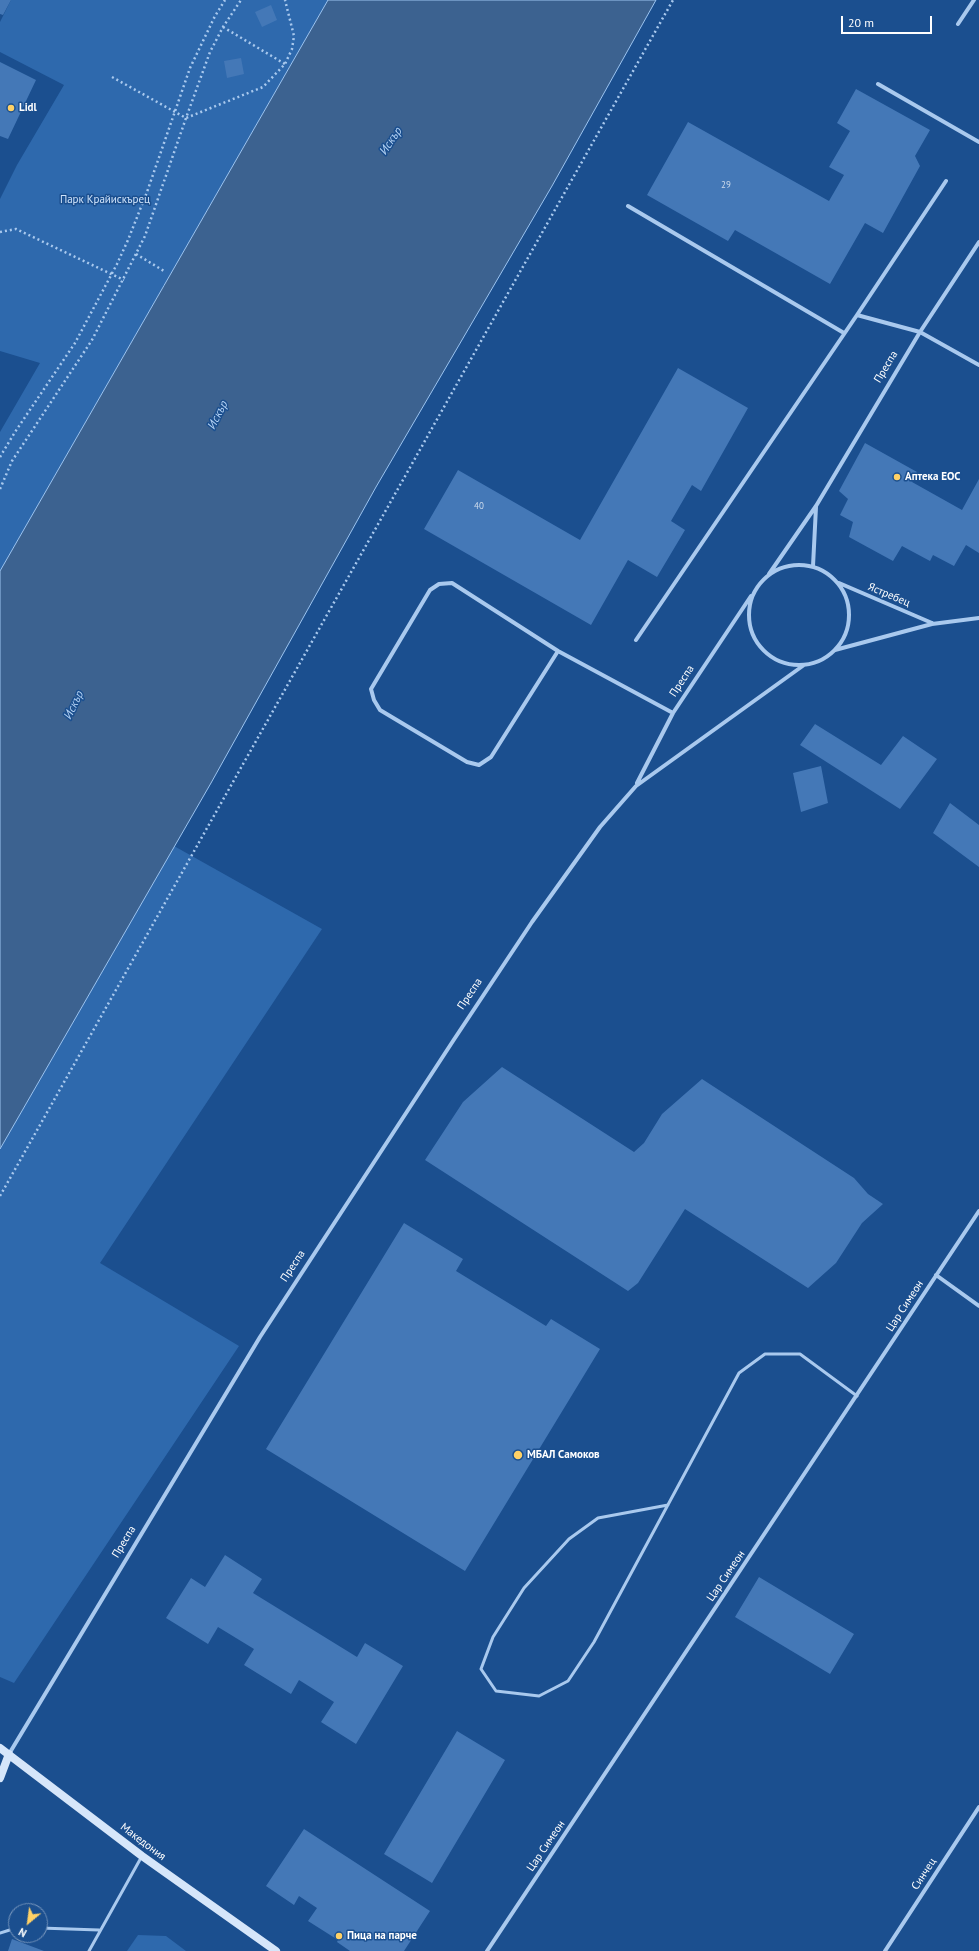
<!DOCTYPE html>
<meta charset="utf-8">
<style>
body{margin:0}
#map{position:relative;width:979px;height:1951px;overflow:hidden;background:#1b4f8f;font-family:"PT Sans",sans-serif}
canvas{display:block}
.north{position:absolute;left:8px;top:1903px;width:40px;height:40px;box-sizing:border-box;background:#1b4f8f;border:1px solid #7695bc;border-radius:50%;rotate:209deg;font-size:11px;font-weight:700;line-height:16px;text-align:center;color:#fff}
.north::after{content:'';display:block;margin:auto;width:14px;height:18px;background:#ffd166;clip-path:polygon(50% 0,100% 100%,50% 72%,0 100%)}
.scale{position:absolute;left:841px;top:16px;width:91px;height:18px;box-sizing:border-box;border:2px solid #fff;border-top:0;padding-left:5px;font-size:12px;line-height:14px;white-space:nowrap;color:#fff;-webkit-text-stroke:3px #1b4f8f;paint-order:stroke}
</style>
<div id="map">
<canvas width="979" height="1951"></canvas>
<div class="north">N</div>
<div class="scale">20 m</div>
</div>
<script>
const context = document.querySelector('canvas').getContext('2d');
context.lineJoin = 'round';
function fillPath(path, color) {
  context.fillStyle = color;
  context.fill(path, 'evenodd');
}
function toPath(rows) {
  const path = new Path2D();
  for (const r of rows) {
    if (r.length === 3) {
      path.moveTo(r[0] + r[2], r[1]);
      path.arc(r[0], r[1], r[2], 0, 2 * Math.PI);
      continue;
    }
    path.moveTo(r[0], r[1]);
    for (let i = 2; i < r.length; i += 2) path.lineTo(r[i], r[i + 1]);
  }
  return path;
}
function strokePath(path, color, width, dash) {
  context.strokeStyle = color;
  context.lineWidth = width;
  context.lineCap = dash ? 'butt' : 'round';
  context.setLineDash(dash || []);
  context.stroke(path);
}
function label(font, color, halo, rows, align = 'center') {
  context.font = font + ' "PT Sans",sans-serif';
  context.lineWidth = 3;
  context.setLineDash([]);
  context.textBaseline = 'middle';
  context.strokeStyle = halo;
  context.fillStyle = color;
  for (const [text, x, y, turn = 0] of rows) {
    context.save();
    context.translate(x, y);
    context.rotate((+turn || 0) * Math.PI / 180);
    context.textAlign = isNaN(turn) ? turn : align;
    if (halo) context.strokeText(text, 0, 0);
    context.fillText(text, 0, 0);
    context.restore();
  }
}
fillPath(toPath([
 [11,0,328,0,0,571,0,432,40,363,0,351,0,199,17,165,64,85,0,52,0,22],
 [174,846,322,929,100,1263,239,1346,14,1683,0,1677,0,1149],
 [138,1935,166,1936,186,1951,127,1951]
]), '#2e69ad');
const water = toPath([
 [328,0,656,0,552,186,376,487,211,783,0,1149,0,571,328,0]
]);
fillPath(water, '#3c6290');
strokePath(water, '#9cc4f0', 1);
fillPath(toPath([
 [0,0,11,0,3,15,0,14],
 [271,5,277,20,262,27,255,12],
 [241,58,244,74,227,78,224,61],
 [0,62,36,80,8,139,0,136],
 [856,89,930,130,915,156,920,166,883,233,865,223,830,284,735,230,728,241,647,195,688,122,829,201,844,175,829,167,850,131,837,123],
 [678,368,748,408,701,491,692,485,671,521,685,530,657,577,628,560,591,625,424,529,458,470,580,540],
 [865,443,917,472,912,482,962,510,979,479,979,553,966,545,954,566,933,555,930,561,902,546,893,561,849,537,853,522,840,515,848,499,839,491],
 [815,724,881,765,903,736,937,759,900,809,800,745],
 [821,766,828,803,801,812,793,773],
 [950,803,979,825,979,867,933,833],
 [502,1067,634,1152,644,1143,662,1114,702,1079,854,1178,868,1194,883,1204,862,1223,836,1263,808,1288,685,1209,638,1283,628,1291,425,1160,463,1102],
 [404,1223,463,1259,456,1271,546,1326,551,1319,600,1349,465,1571,266,1449],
 [225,1555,262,1579,253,1593,357,1657,365,1643,403,1666,356,1744,321,1722,334,1702,299,1680,291,1694,244,1665,254,1649,218,1627,208,1644,166,1618,191,1578,205,1587],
 [759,1577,854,1634,830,1674,735,1617],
 [457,1731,505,1760,432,1883,384,1854],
 [304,1829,430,1911,404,1951,350,1951,337,1942,338,1940,308,1921,317,1908,299,1896,294,1905,266,1886],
 [12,1939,44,1951,8,1951]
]), '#4478b7');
strokePath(toPath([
 [223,27,285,64],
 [112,77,186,118,263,87,285,64,292,49,294,36,285,0],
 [0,232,16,229,124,280],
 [136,254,164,271],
 [0,457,15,432,75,343,117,264,128,240,147,192,190,68,215,16,225,0],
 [0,489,12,461,92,340,145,236,186,118,210,52,223,27,241,0],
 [0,1196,673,0]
]), '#a9c9ee', 2.5, [2, 3]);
strokePath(toPath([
 [668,1505,598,1518,569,1539,524,1588,493,1637,481,1669,496,1691,539,1696,568,1681,594,1642,739,1373,765,1354,800,1354,857,1396],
 [40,1928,99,1930],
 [0,1933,16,1928],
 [89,1951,142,1856]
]), '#a9c9ee', 3);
strokePath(toPath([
 [958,24,974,0],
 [878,84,979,142],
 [628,206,844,333],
 [857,315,946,181],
 [799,615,50],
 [813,566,816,507],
 [769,574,816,506,920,332,979,242],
 [839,583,932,623],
 [636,640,857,315,920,332,979,365],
 [835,650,932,624,979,618],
 [558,651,491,757,479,765,467,762,380,710,374,700,371,689,430,590,439,584,452,583,558,651,673,713],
 [637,783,673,713,751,596],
 [936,1275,979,1306],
 [9,1754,260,1337,453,1041,532,922,600,827,636,786,804,665],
 [487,1951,979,1211],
 [885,1951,979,1807]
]), '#a9c9ee', 4);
strokePath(toPath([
 [0,1748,142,1856,276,1951],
 [0,1778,9,1754]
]), '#d6e6fa', 8);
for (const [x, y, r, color] of [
 [11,108,4,"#ffd166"],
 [897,477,4,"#ffd166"],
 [518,1455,5,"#ffd166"],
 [339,1936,4,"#ffd166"]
]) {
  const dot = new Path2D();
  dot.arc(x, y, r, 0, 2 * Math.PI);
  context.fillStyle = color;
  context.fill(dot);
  strokePath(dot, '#1b4f8f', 1.5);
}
label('9px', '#d0dded', null, [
 ["29",726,185],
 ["40",479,506]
]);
label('bold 11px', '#fff', '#1b4f8f', [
 ["Lidl",19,108],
 ["Аптека ЕОС",905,477],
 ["МБАЛ Самоков",527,1455],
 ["Пица на парче",347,1936]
], 'left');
label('11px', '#cfe3fa', '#1b4f8f', [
 ["Парк Крайискърец",105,200]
]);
label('11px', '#fff', '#1b4f8f', [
 ["Преспа",886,367,-59],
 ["Ястребец",889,595,23],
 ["Преспа",682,681,-57],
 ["Преспа",470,994,-56],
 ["Преспа",293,1266,-57],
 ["Цар Симеон",905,1306,-57],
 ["Преспа",124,1542,-59],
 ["Цар Симеон",726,1576,-56],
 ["Македония",143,1842,37],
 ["Цар Симеон",546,1846,-56],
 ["Синчец",924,1874,-57]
]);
label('italic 12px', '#b5d3f5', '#1b4f8f', [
 ["Искър",391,141,-56],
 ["Искър",218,415,-63],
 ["Искър",74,705,-64]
]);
</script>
